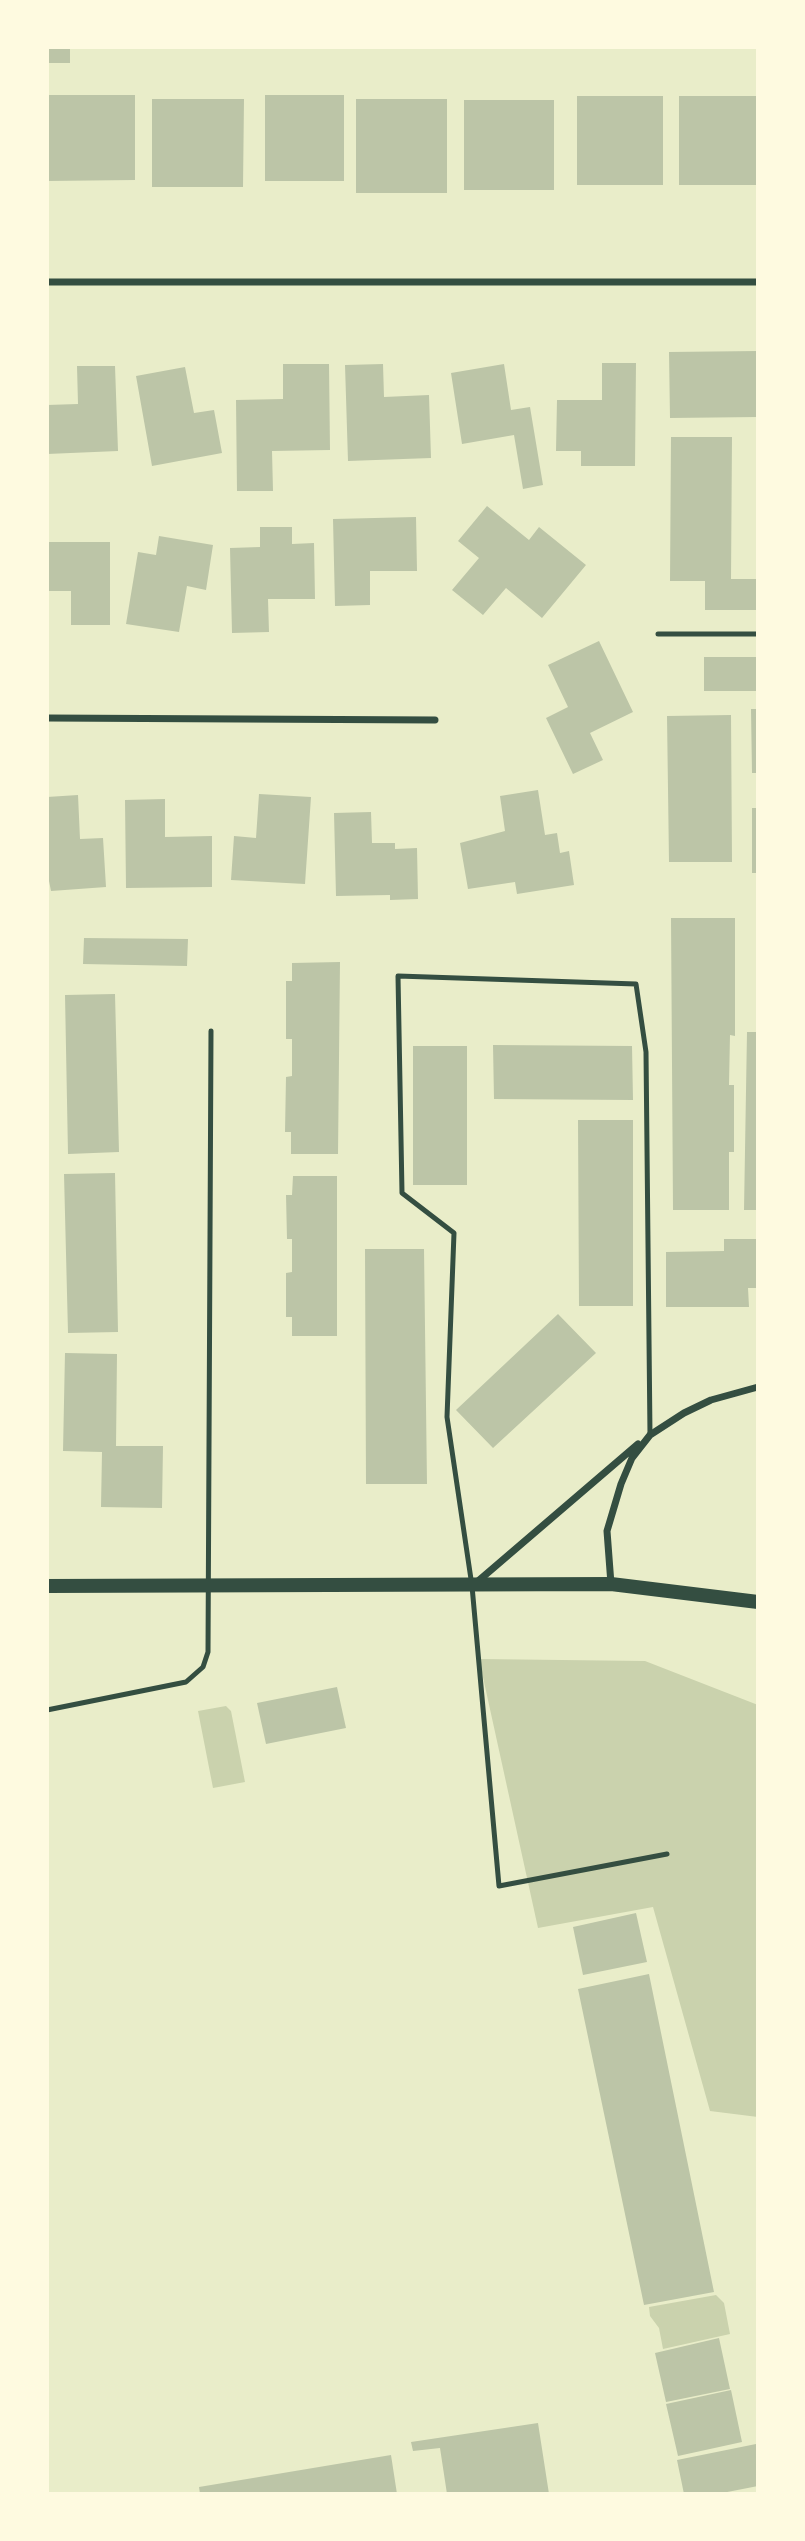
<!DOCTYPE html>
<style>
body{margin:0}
#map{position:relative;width:805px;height:2541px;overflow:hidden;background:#e9edc9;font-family:Manrope,sans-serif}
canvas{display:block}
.frame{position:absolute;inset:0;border:49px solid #fefae0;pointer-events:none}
</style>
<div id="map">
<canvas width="805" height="2541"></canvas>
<div class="frame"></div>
</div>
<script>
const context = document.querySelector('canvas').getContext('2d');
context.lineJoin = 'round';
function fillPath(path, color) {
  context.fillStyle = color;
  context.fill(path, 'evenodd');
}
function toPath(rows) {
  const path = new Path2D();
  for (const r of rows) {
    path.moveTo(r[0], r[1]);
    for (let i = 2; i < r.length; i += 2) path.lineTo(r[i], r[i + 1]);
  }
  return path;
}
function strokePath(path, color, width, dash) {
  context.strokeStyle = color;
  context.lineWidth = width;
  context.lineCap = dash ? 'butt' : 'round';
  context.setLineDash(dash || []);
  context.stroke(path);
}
fillPath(toPath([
 [479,1659,645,1661,758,1705,758,2117,710,2111,653,1907,538,1928],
 [226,1706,231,1711,245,1782,213,1788,198,1711],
 [716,2295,724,2303,730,2334,663,2349,659,2328,650,2316,649,2307]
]), '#cad2ad');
fillPath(toPath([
 [47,47,70,47,70,63,47,63],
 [47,95,135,95,135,180,47,181],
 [265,95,344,95,344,181,265,181],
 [577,96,663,96,663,185,577,185],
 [679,96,758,96,758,185,679,185],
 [152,99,244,99,243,187,152,187],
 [356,99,447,99,447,193,356,193],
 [464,100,554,100,554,190,464,190],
 [758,351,758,417,670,418,669,352],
 [602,363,636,363,635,466,581,466,581,451,556,451,557,400,602,400],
 [283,364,329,364,330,450,272,451,273,491,237,491,236,400,283,399],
 [383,364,384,397,429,395,431,458,348,461,345,365],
 [504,364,511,410,530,407,543,485,523,489,514,435,462,444,451,373],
 [77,366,115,366,118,451,47,454,47,405,78,404],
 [185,367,194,413,214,410,222,453,152,466,136,376],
 [671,437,732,437,731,579,758,579,758,610,705,610,705,581,670,581],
 [487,506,529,540,539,527,586,565,542,618,506,588,483,615,452,590,479,558,458,541],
 [416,517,417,571,370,571,370,605,335,606,333,519],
 [260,527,292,527,292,544,314,543,315,599,268,599,269,632,232,633,230,548,260,547],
 [159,536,213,545,206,590,187,586,179,632,126,624,138,552,156,555],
 [47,542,110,542,110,625,71,625,71,591,47,591],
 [599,641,633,712,590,733,603,760,573,774,546,718,568,707,548,665],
 [704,657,758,657,758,691,704,691],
 [751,709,758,709,758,773,752,773],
 [731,715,732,862,669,862,667,716],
 [538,790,545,835,557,833,560,853,569,851,574,885,517,894,515,882,468,889,460,843,505,831,500,796],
 [259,794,311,797,305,884,231,880,234,836,256,838],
 [78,795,80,839,103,838,106,887,51,891,47,871,47,797],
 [165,799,165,837,212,836,212,887,126,888,125,800],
 [752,808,758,808,758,873,752,873],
 [371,812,372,843,395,843,395,849,417,848,418,899,390,900,390,895,336,896,334,813],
 [671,918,735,918,735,1036,730,1035,729,1085,734,1085,734,1152,729,1152,729,1210,673,1210],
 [84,938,188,939,187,966,83,964],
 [340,962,338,1154,291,1154,291,1132,285,1132,286,1077,292,1076,292,1039,286,1039,286,981,292,981,292,963],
 [115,994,119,1152,68,1154,65,995],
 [747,1032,758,1032,758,1210,744,1210],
 [493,1045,632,1046,633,1100,494,1099],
 [413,1046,467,1046,467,1185,413,1185],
 [578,1120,633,1120,633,1306,579,1306],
 [115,1173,118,1332,68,1333,64,1174],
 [293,1176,337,1176,337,1336,292,1336,292,1317,286,1317,286,1273,292,1272,292,1239,287,1239,286,1195,292,1195],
 [724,1239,758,1239,758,1288,748,1288,749,1307,666,1307,666,1252,724,1251],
 [365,1249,424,1249,427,1484,366,1484],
 [558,1314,596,1353,493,1448,456,1410],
 [65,1353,117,1354,116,1446,163,1446,162,1508,101,1507,102,1452,63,1451],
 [337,1687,346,1728,266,1744,257,1703],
 [636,1913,647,1962,583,1975,573,1927],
 [649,1974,714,2292,644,2305,578,1989],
 [719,2338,730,2389,666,2402,655,2353],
 [731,2390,742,2442,678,2456,666,2404],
 [538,2423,549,2494,447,2494,440,2448,413,2451,411,2442],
 [756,2444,758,2486,717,2494,684,2494,677,2460],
 [391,2455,397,2494,200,2494,199,2487]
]), '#bcc5a7');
strokePath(toPath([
 [658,634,758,634],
 [650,1435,646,1052,636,984,398,976,402,1193,454,1233,447,1417,472,1586,499,1886,667,1854],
 [47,1710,186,1682,203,1667,208,1652,211,1031]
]), '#344e41', 5);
strokePath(toPath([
 [47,282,758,282],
 [47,718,435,720],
 [477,1582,638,1444],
 [611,1584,607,1531,621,1484,632,1458,650,1435,684,1413,711,1400,758,1387]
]), '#344e41', 7);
strokePath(toPath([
 [47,1586,611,1584,758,1602]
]), '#344e41', 14);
</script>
